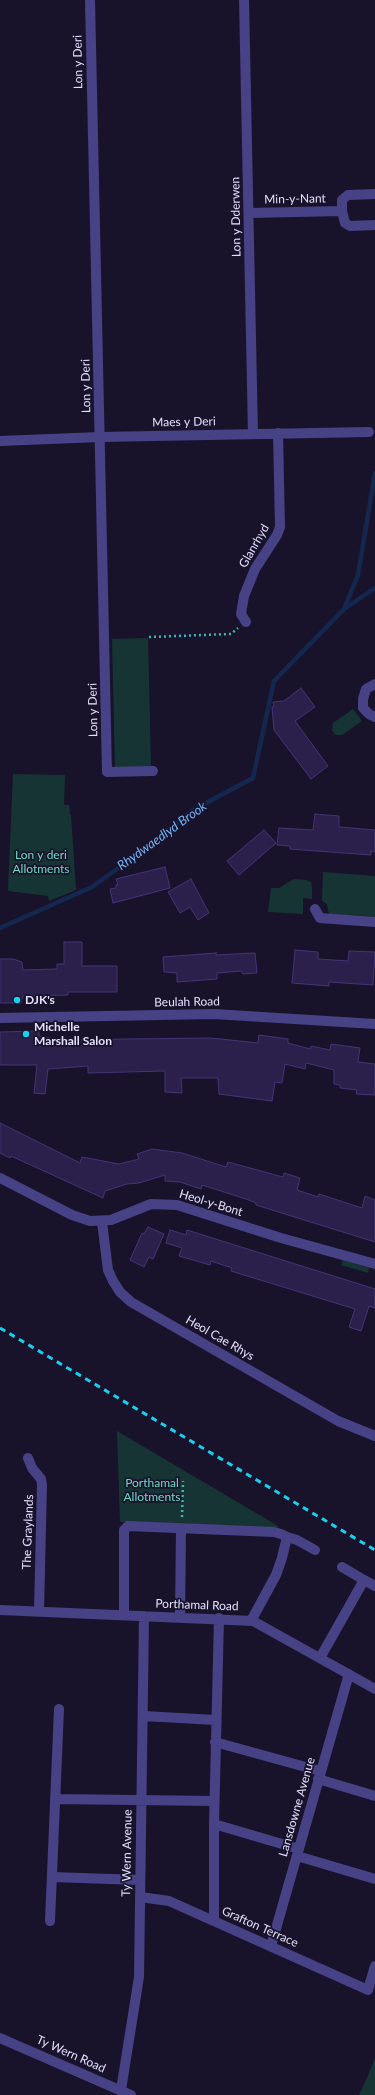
<!DOCTYPE html>
<style>
body{margin:0}
canvas{display:block;background:#18132b}
</style>
<canvas width="375" height="2095"></canvas>
<script>
const context = document.querySelector('canvas').getContext('2d');
context.lineJoin = 'round';
function fillPath(path, color) {
  context.fillStyle = color;
  context.fill(path, 'evenodd');
}
function toPath(rows) {
  const path = new Path2D();
  for (const r of rows) {
    path.moveTo(r[0], r[1]);
    for (let i = 2; i < r.length; i += 2) path.lineTo(r[i], r[i + 1]);
  }
  return path;
}
function strokePath(path, color, width, dash) {
  context.strokeStyle = color;
  context.lineWidth = width;
  context.lineCap = dash ? 'butt' : 'round';
  context.setLineDash(dash || []);
  context.stroke(path);
}
function label(font, color, halo, rows, align = 'center') {
  context.font = font + ' Lato,sans-serif';
  context.lineWidth = 3.5;
  context.setLineDash([]);
  context.textBaseline = 'middle';
  context.strokeStyle = halo;
  context.fillStyle = color;
  for (const [text, x, y, turn = 0] of rows) {
    context.save();
    context.translate(x, y);
    context.rotate((+turn || 0) * Math.PI / 180);
    context.textAlign = isNaN(turn) ? turn : align;
    if (halo) context.strokeText(text, 0, 0);
    context.fillText(text, 0, 0);
    context.restore();
  }
}
fillPath(toPath([
 [148,638,151,766,115,768,112,639],
 [353,709,362,721,342,735,335,735,332,730,333,723],
 [13,774,65,775,64,805,69,805,70,814,71,815,76,890,49,901,48,896,8,891],
 [323,872,375,876,375,917,329,914,327,904,322,901],
 [294,879,306,880,311,882,312,887,312,899,303,898,303,914,268,912,271,888,279,888],
 [343,1260,369,1268,368,1273,341,1265],
 [117,1431,278,1526,277,1528,120,1522],
 [375,2058,375,2095,359,2095,366,2080]
]), '#163434');
strokePath(toPath([
 [344,609,375,588],
 [0,928,92,887,160,838,193,810,253,778,274,681,344,609,358,575,375,473]
]), '#13274f', 4.5);
const building = toPath([
 [301,688,315,707,295,721,328,766,311,779,274,730,272,707,274,707,273,702,284,701,301,688],
 [315,814,339,816,339,827,375,830,375,852,371,851,371,855,290,849,290,846,277,845,279,828,313,830,315,814],
 [264,830,276,843,239,875,227,861,264,830],
 [165,867,170,888,113,903,110,889,116,888,116,885,118,885,116,879,165,867],
 [191,879,209,913,198,920,190,907,180,913,168,892,191,879],
 [64,942,82,942,82,966,117,966,117,992,68,992,68,995,23,996,21,1003,0,1003,0,959,13,959,22,962,23,970,57,969,57,964,64,964,64,942],
 [295,950,318,952,318,959,348,961,349,951,375,952,373,985,329,982,329,986,292,983,295,950],
 [216,953,216,955,255,953,257,973,243,974,241,971,217,973,217,979,177,982,177,973,164,972,163,957,216,953],
 [39,1031,39,1036,51,1038,50,1040,211,1038,258,1043,259,1035,288,1039,288,1043,310,1049,311,1046,330,1050,331,1044,360,1048,358,1062,375,1064,375,1095,356,1094,357,1090,340,1088,340,1085,334,1084,334,1070,306,1063,305,1069,285,1064,282,1083,275,1082,272,1101,219,1094,218,1078,181,1078,182,1093,165,1092,165,1071,88,1073,88,1066,48,1069,45,1094,34,1093,37,1065,0,1065,0,1032,39,1031],
 [0,1123,80,1163,82,1157,119,1164,139,1159,137,1154,152,1149,182,1153,226,1167,228,1162,283,1177,284,1173,300,1178,297,1190,318,1197,319,1194,362,1208,365,1196,375,1200,375,1242,256,1205,256,1203,246,1199,202,1185,201,1189,180,1182,165,1181,165,1175,139,1183,127,1184,105,1191,103,1198,11,1156,10,1158,0,1153,0,1123],
 [148,1227,164,1234,153,1259,149,1257,144,1267,130,1260,142,1233,144,1234,148,1227],
 [170,1230,186,1235,187,1230,375,1289,375,1308,369,1306,361,1331,349,1327,355,1309,231,1271,232,1268,211,1261,210,1265,179,1256,182,1248,166,1243,170,1230]
]);
fillPath(building, '#2b204b');
strokePath(building, '#443475', 1);
strokePath(toPath([
 [149,637,231,634,238,628],
 [182,1517,183,1481]
]), '#39b7b5', 2.5, [2, 3]);
strokePath(toPath([
 [90,0,107,772,153,771],
 [244,0,253,434],
 [375,194,348,195,342,200,342,211,345,223,350,226,375,225],
 [249,213,342,211],
 [0,441,100,437,369,432],
 [246,622,241,614,244,596,255,569,277,535,280,527,278,433],
 [375,684,366,689,363,699,363,708,369,714,375,717],
 [315,909,320,918,375,922],
 [0,1018,214,1014,375,1024],
 [0,1178,72,1215,90,1221,111,1220,151,1204,177,1205,281,1238,375,1264],
 [102,1222,108,1270,113,1281,120,1292,131,1302,338,1421,375,1436],
 [28,1458,32,1468,41,1479,42,1485,39,1611],
 [287,1537,297,1540,315,1550],
 [364,1580,375,1586],
 [0,1610,253,1621,375,1689],
 [124,1615,124,1530,128,1526,274,1532,281,1534,287,1537,282,1558,276,1575,251,1621],
 [180,1617,181,1529],
 [320,1658,364,1580,342,1567],
 [143,1716,216,1720],
 [215,1742,320,1771],
 [318,1779,375,1796],
 [55,1799,214,1801],
 [214,1824,299,1849],
 [297,1856,375,1879],
 [52,1877,140,1880],
 [140,1897,169,1901,368,1990,375,1966],
 [50,1921,59,1709],
 [214,1921,214,1824,219,1618],
 [271,1946,349,1674],
 [0,2038,131,2095],
 [121,2090,139,1977,144,1616]
]), '#474186', 10);
strokePath(toPath([
 [0,1328,375,1550]
]), '#18d0f0', 3, [6, 5]);
for (const [x, y, r, color] of [
 [17,1000,4,"#18d0f0"],
 [26,1034,4,"#18d0f0"]
]) {
  const dot = new Path2D();
  dot.arc(x, y, r, 0, 2 * Math.PI);
  context.fillStyle = color;
  context.fill(dot);
  strokePath(dot, '#18132b', 1.5);
}
label('12px', '#e4dffd', '#18132b', [
 ["Lon y Deri",78,62,-91],
 ["Min-y-Nant",295,199,-1],
 ["Lon y Dderwen",236,217,-91],
 ["Lon y Deri",86,386,-91],
 ["Maes y Deri",184,422,-1],
 ["Glanrhyd",254,546,-60],
 ["Lon y Deri",93,710,-91],
 ["Beulah Road",187,1002,-1],
 ["Heol-y-Bont",211,1203,17],
 ["Heol Cae Rhys",220,1338,30],
 ["The Graylands",28,1532,-88],
 ["Porthamal Road",197,1605,2],
 ["Lansdowne Avenue",297,1807,-74],
 ["Ty Wern Avenue",127,1853,-89],
 ["Grafton Terrace",260,1927,24],
 ["Ty Wern Road",71,2054,24]
]);
label('12px', '#6edac4', '#18132b', [
 ["Lon y deri",41,855],
 ["Allotments",41,869],
 ["Porthamal",152,1483],
 ["Allotments",152,1497]
]);
label('bold 12px', '#e4dffd', '#18132b', [
 ["DJK's",25,1000],
 ["Michelle",34,1027],
 ["Marshall Salon",34,1041]
], 'left');
label('italic 13px', '#74b3f6', '#18132b', [
 ["Rhydwaedlyd Brook",162,836,-36]
]);
</script>
